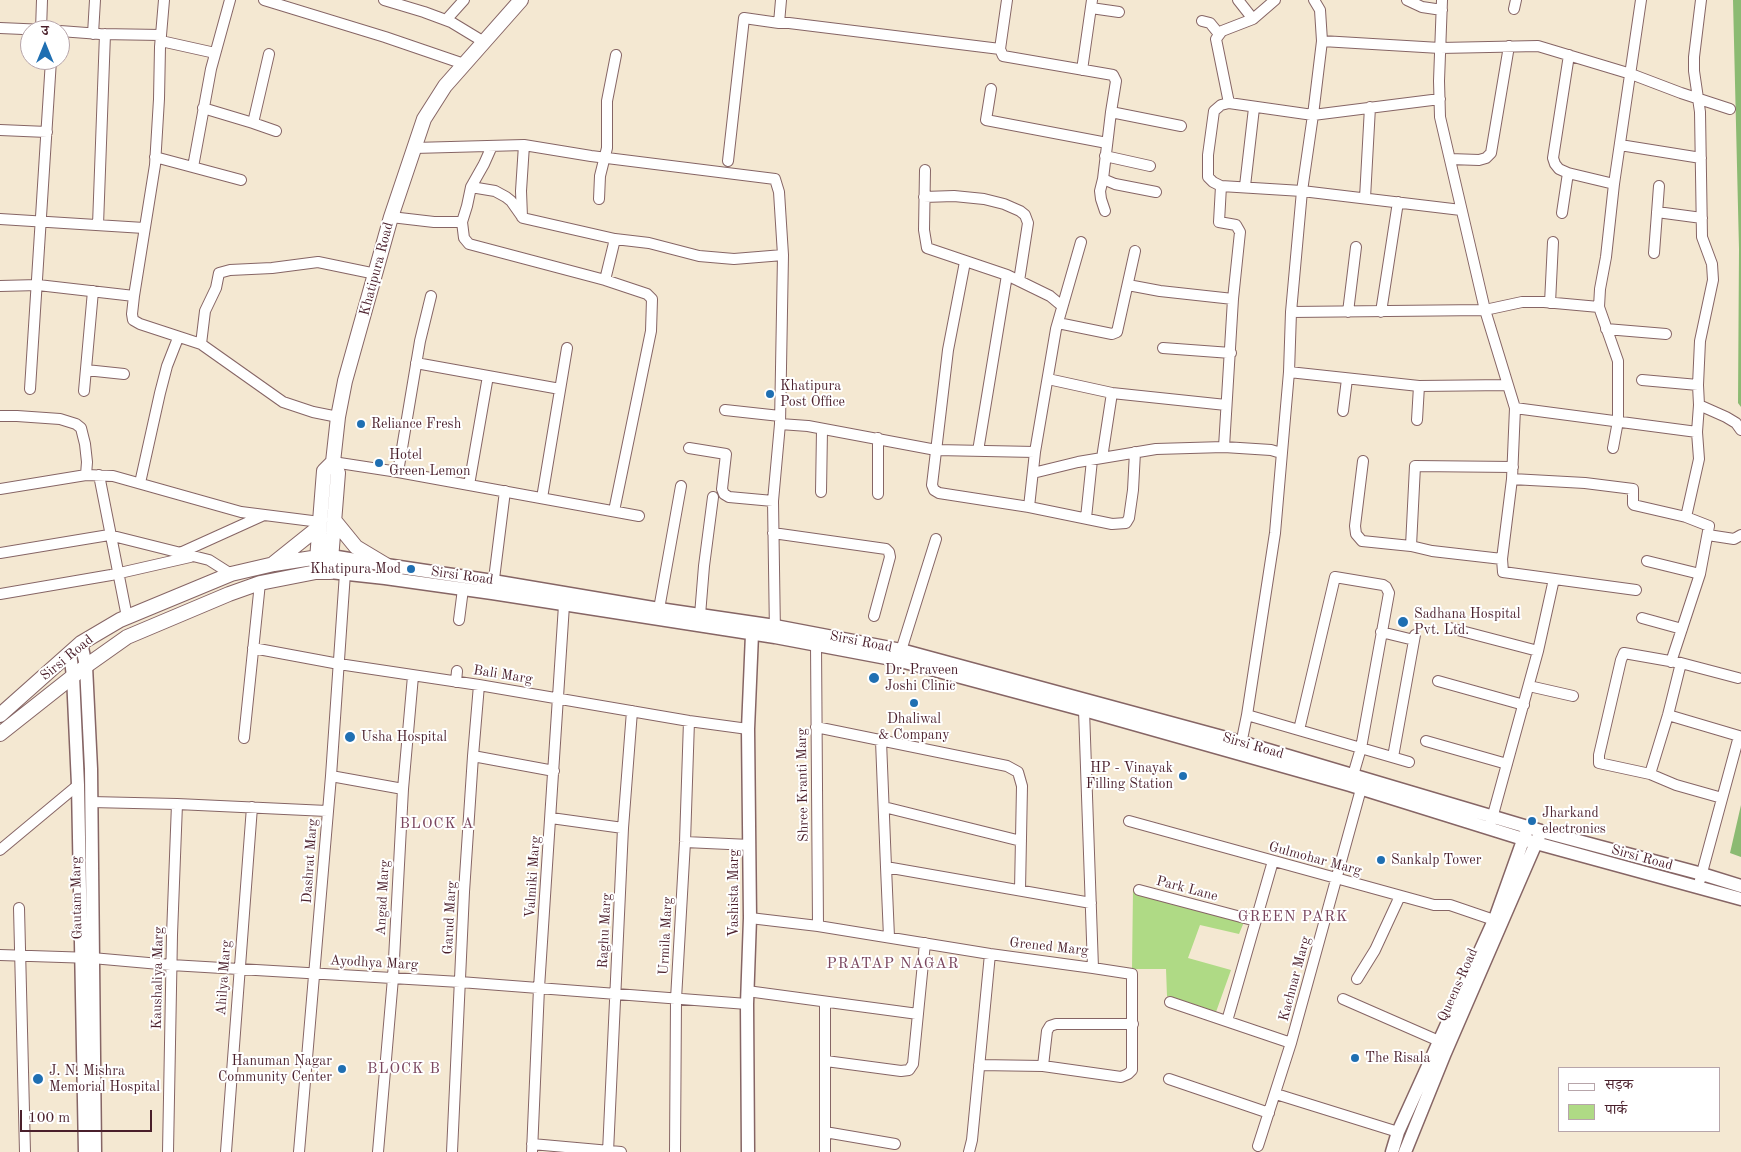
<!DOCTYPE html>
<meta charset="utf-8">
<style>
body{margin:0}
#map{position:relative;width:1741px;height:1152px;overflow:hidden;background:#f4e8d2;font-family:"Old Standard TT","Noto Serif Devanagari",serif}
canvas{display:block}
.legend{position:absolute;left:1558px;top:1067px;width:162px;height:65px;box-sizing:border-box;background:#fff;border:1px solid #b7a5aa;margin:0;padding:6px 9px;list-style:none;font-size:15px;color:#4a1f2b}
.legend li{display:flex;align-items:center;gap:10px;height:25px}
.legend b{width:25px;border:1px solid #b7a5aa}
.north{position:absolute;left:20px;top:20px;width:50px;height:50px;box-sizing:border-box;background:#fff;border:1px solid #b7a5aa;border-radius:50%;rotate:0deg;font-size:14px;font-weight:700;line-height:20px;text-align:center;color:#4a1f2b}
.north::after{content:'';display:block;margin:auto;width:18px;height:22px;background:#1f6fb2;clip-path:polygon(50% 0,100% 100%,50% 72%,0 100%)}
.scale{position:absolute;left:20px;top:1110px;width:132px;height:22px;box-sizing:border-box;border:2px solid #4a1f2b;border-top:0;padding-left:6px;font-size:15px;line-height:18px;white-space:nowrap;color:#4a1f2b;-webkit-text-stroke:4px #fff;paint-order:stroke}
</style>
<div id="map">
<canvas width="1741" height="1152"></canvas>
<ul class="legend">
<li><b style="height:6px;background:#fff"></b>सड़क</li>
<li><b style="height:14px;background:#afda85"></b>पार्क</li>
</ul>
<div class="north">उ</div>
<div class="scale">100 m</div>
</div>
<script>
const context = document.querySelector('canvas').getContext('2d');
context.lineJoin = 'round';
function fillPath(path, color) {
  context.fillStyle = color;
  context.fill(path, 'evenodd');
}
function toPath(rows) {
  const path = new Path2D();
  for (const r of rows) {
    path.moveTo(r[0], r[1]);
    for (let i = 2; i < r.length; i += 2) path.lineTo(r[i], r[i + 1]);
  }
  return path;
}
function strokePath(path, color, width, dash) {
  context.strokeStyle = color;
  context.lineWidth = width;
  context.lineCap = dash ? 'butt' : 'round';
  context.setLineDash(dash || []);
  context.stroke(path);
}
function label(font, color, halo, rows, align = 'center') {
  context.font = font + ' "Old Standard TT",serif';
  context.lineWidth = 4;
  context.setLineDash([]);
  context.textBaseline = 'middle';
  context.strokeStyle = halo;
  context.fillStyle = color;
  for (const [text, x, y, turn = 0] of rows) {
    context.save();
    context.translate(x, y);
    context.rotate((+turn || 0) * Math.PI / 180);
    context.textAlign = isNaN(turn) ? turn : align;
    if (halo) context.strokeText(text, 0, 0);
    context.fillText(text, 0, 0);
    context.restore();
  }
}
fillPath(toPath([
 [1133,890,1244,922,1239,934,1200,925,1188,958,1231,970,1216,1012,1167,996,1166,969,1132,969]
]), '#afda85');
fillPath(toPath([
 [1733,0,1741,0,1741,407,1738,403,1739,249],
 [1741,805,1741,857,1730,853]
]), '#8bba72');
const minor = toPath([
 [264,0,385,37,464,64],
 [384,0,424,12,451,22,484,42],
 [781,0,779,23,789,23,1000,49,1003,56,1113,75,1116,81,1111,112,1103,179,1115,184,1156,192],
 [1407,0,1422,7,1442,10],
 [1442,0,1439,81,1440,117,1485,310,1515,408,1512,479,1502,559,1503,572,1636,590],
 [1091,8,1119,12],
 [1514,9,1516,0],
 [1253,19,1275,0],
 [446,20,464,0],
 [1202,21,1210,23,1219,34],
 [0,28,46,30],
 [41,30,42,0],
 [60,31,100,34,161,35],
 [93,34,95,0],
 [161,41,215,53],
 [1322,41,1440,48,1538,46,1631,74,1681,93,1730,109],
 [1000,49,1007,0],
 [1569,55,1553,158,1555,164,1559,169,1568,173,1614,184],
 [1082,70,1092,0],
 [991,89,986,120,1107,143],
 [1440,99,1313,115,1229,103,1221,105,1214,111,1208,155,1208,177,1213,182,1221,186,1302,191,1461,210],
 [1229,103,1216,39,1222,31,1253,19,1238,0],
 [203,108,253,123,269,54],
 [1111,112,1181,126],
 [253,123,276,131],
 [0,130,47,132],
 [1620,145,1701,158],
 [414,148,524,145,591,156,775,179,779,192,783,255,780,424,773,501,775,634],
 [1105,156,1150,166],
 [155,157,241,180],
 [1450,159,1479,160,1486,158,1491,153,1509,46],
 [728,161,744,18,779,23],
 [193,167,211,69,230,0],
 [925,170,924,230,927,248,1007,275,1050,296,1062,306],
 [1103,179,1100,191,1101,199,1105,211],
 [1221,186,1219,222,1236,225,1240,232,1233,299,1224,447],
 [1245,186,1254,108],
 [471,187,495,191,506,197,511,201,523,218,615,239,649,243,699,256,734,259,783,255],
 [924,197,954,196,984,199,1004,204,1020,211,1025,215,1028,223,1019,281],
 [1365,198,1370,107],
 [599,199,600,176,607,148,607,101,616,55],
 [1657,212,1702,218],
 [1562,213,1568,173],
 [391,217,434,222,462,222,464,238,469,244,605,280,647,294,652,299,651,331,614,511],
 [522,217,521,191,524,145],
 [0,219,144,228],
 [462,222,467,206,471,187,484,164,492,146],
 [98,225,105,34],
 [1654,253,1659,186],
 [965,262,948,350,932,485,934,490,939,493,1029,507,1112,524,1126,523,1129,518,1133,490,1135,452],
 [605,280,615,239],
 [1128,285,1160,291,1233,299],
 [0,286,38,285,134,296,132,314,133,320,140,324,201,344,283,402,313,412,338,417],
 [134,296,155,165,159,99,160,47,164,0],
 [1550,303,1553,242],
 [1291,312,1485,310,1522,302,1544,302,1599,307],
 [1348,312,1356,247],
 [1381,312,1398,202],
 [1058,323,1112,334,1117,332,1135,251],
 [1606,329,1666,334],
 [201,344,205,311,216,288,219,273,230,270,272,268,318,262,376,274],
 [1163,348,1231,353],
 [416,363,560,389],
 [86,370,124,374],
 [1289,372,1419,386,1508,385],
 [1048,379,1112,393,1226,405],
 [1642,380,1698,385],
 [30,389,51,60],
 [84,391,93,291],
 [1699,405,1726,417,1736,423,1741,430],
 [1515,408,1697,432],
 [725,410,780,416],
 [1343,411,1347,379],
 [0,416,17,416,60,419,76,424,81,428,85,444,87,462,86,475],
 [1417,420,1419,386],
 [780,424,808,426,936,450,1035,452],
 [878,438,878,494],
 [689,448,726,454,722,489,724,494,729,497,773,501],
 [1613,448,1618,421,1618,361,1599,307,1600,289,1606,257,1614,184,1641,0],
 [978,451,1007,275],
 [1102,458,1112,393],
 [1363,461,1355,526,1356,534,1362,541,1411,546],
 [333,462,398,472,639,516],
 [398,472,420,341,431,296],
 [1033,473,1078,462,1156,449,1224,447,1271,450,1281,453],
 [99,475,127,617],
 [1512,479,1585,483,1633,489,1633,504,1634,505,1686,517],
 [140,483,160,393,167,366,178,338],
 [469,485,488,376],
 [0,489,86,475,113,476,241,512,320,522],
 [821,492,822,430],
 [542,498,567,348],
 [1029,507,1035,452,1056,329,1081,242],
 [1086,518,1092,460],
 [773,533,886,549,889,552,890,557,874,616],
 [1708,535,1734,539,1741,535],
 [0,553,109,535,209,560,231,574],
 [180,553,264,515],
 [1502,559,1432,551,1411,546,1415,466,1513,467],
 [1647,561,1700,574],
 [493,587,505,491],
 [0,594,111,575,190,557],
 [659,609,681,486],
 [700,615,704,566,713,497],
 [1642,618,1682,629],
 [459,620,463,589],
 [1450,628,1538,651],
 [1381,632,1414,640],
 [816,644,818,926],
 [253,648,339,664,479,685,689,721,748,729],
 [899,657,936,539],
 [1671,662,1700,574,1709,526,1686,517,1699,459,1697,432,1699,405,1698,385,1700,341,1713,280,1712,264,1702,237,1700,112,1694,71,1694,57,1701,0],
 [1438,681,1524,705],
 [456,682,457,671],
 [1529,686,1573,696],
 [1247,715,1409,762],
 [1668,715,1739,736,1700,880],
 [816,727,1007,766,1018,772,1022,786,1020,890],
 [1299,730,1335,577,1383,585,1386,587,1389,593,1361,748,1351,782],
 [244,738,260,583],
 [881,741,886,867,1091,903],
 [1426,741,1507,764],
 [1240,749,1247,715,1275,533,1289,372,1291,312,1302,191,1313,115,1322,41,1320,10,1314,0],
 [473,756,554,771],
 [1393,757,1415,635],
 [1650,774,1668,715,1681,663],
 [331,776,403,789],
 [1722,798,1676,785,1650,774,1599,763,1599,755,1621,660,1624,653,1681,663,1738,678],
 [91,802,177,804,327,811],
 [884,807,1021,841],
 [551,818,623,828],
 [1129,821,1434,905,1450,905,1494,920],
 [1491,822,1538,651,1554,579],
 [685,842,750,845],
 [0,850,78,785],
 [886,867,889,937],
 [1139,890,1256,921],
 [19,908,25,1152],
 [750,918,818,926,990,954,1093,968,1084,710],
 [0,955,92,958,171,965,460,982,747,1004],
 [1357,979,1375,950,1400,896],
 [747,991,918,1014],
 [1343,999,1439,1041],
 [1170,1002,1291,1043],
 [1227,1021,1273,861],
 [826,1061,901,1071,909,1070,913,1064,925,943],
 [979,1065,1043,1066,1121,1077,1128,1074,1132,1070,1132,974,1093,968],
 [1043,1066,1047,1031,1050,1026,1056,1024,1133,1024],
 [1169,1079,1269,1113],
 [1276,1094,1398,1132],
 [825,1132,895,1144],
 [532,1144,621,1152],
 [1258,1146,1291,1043,1361,789],
 [168,1152,172,935,177,804],
 [226,1152,252,807],
 [299,1152,331,776,345,573],
 [378,1152,393,978,403,789,413,676],
 [452,1152,464,892,473,756,479,685],
 [532,1152,539,988,564,605],
 [608,1152,623,828,632,711],
 [675,1152,676,999,685,842,689,721],
 [825,1152,825,1002],
 [969,1152,972,1140,990,954]
]);
const tertiary = toPath([
 [331,556,386,565,493,581,659,609,775,626,901,650,1241,742,1541,831,1702,874,1741,886],
 [330,572,385,578,492,593,775,637,897,660,1084,710,1350,785,1536,843,1741,899],
 [81,643,86,666,91,769,95,1152],
 [70,653,73,676,78,785,85,1152],
 [748,1152,747,1004,750,918,748,729,752,634],
 [1392,1152,1398,1132,1496,916,1526,832],
 [1405,1152,1445,1053,1539,836]
]);
const secondary = toPath([
 [334,520,356,547,386,565],
 [274,563,319,527],
 [316,572,324,471,333,462,338,417,345,381,391,217,424,119,445,86,521,0],
 [0,715,81,643,120,620,231,574,274,564,325,556],
 [0,734,86,666,127,637,229,594,260,583,316,572,330,572,338,473,333,462]
]);
strokePath(minor, '#866565', 12);
strokePath(tertiary, '#866565', 15);
strokePath(secondary, '#866565', 16);
strokePath(minor, '#fff', 10);
strokePath(tertiary, '#fff', 12);
strokePath(secondary, '#fff', 14);
for (const [x, y, r, color] of [
 [770,394,5,"#1f6fb2"],
 [361,424,5,"#1f6fb2"],
 [379,463,5,"#1f6fb2"],
 [411,569,5,"#1f6fb2"],
 [1403,622,6,"#1f6fb2"],
 [874,678,6,"#1f6fb2"],
 [914,703,5,"#1f6fb2"],
 [350,737,6,"#1f6fb2"],
 [1183,776,5,"#1f6fb2"],
 [1532,821,5,"#1f6fb2"],
 [1381,860,5,"#1f6fb2"],
 [1355,1058,5,"#1f6fb2"],
 [342,1069,5,"#1f6fb2"],
 [38,1079,6,"#1f6fb2"]
]) {
  const dot = new Path2D();
  dot.arc(x, y, r, 0, 2 * Math.PI);
  context.fillStyle = color;
  context.fill(dot);
  strokePath(dot, '#fff', 2);
}
label('14px', '#4a1f2b', '#fff', [
 ["Khatipura Road",377,269,-75],
 ["Sirsi Road",462,576,8],
 ["Sirsi Road",861,642,11],
 ["Sirsi Road",67,658,-39],
 ["Bali Marg",503,675,9],
 ["Sirsi Road",1253,746,16],
 ["Shree Kranti Marg",803,785,-91],
 ["Sirsi Road",1642,858,15],
 ["Gulmohar Marg",1315,859,15],
 ["Dashrat Marg",310,861,-86],
 ["Valmiki Marg",533,877,-86],
 ["Park Lane",1187,889,15],
 ["Vashista Marg",734,893,-90],
 ["Gautam Marg",77,898,-91],
 ["Angad Marg",383,898,-87],
 ["Garud Marg",450,918,-87],
 ["Raghu Marg",605,931,-87],
 ["Urmila Marg",666,936,-87],
 ["Grened Marg",1049,947,6],
 ["Ayodhya Marg",374,963,3],
 ["Kaushaliya Marg",158,978,-89],
 ["Ahilya Marg",224,978,-86],
 ["Kachnar Marg",1295,979,-75],
 ["Queens Road",1458,985,-66]
]);
label('14px', '#4a1f2b', '#fff', [
 ["Khatipura",780,386],
 ["Post Office",780,402],
 ["Reliance Fresh",371,424],
 ["Hotel",389,455],
 ["Green Lemon",389,471],
 ["Khatipura Mod",401,569,"right"],
 ["Sadhana Hospital",1414,614],
 ["Pvt. Ltd.",1414,630],
 ["Dr. Praveen",885,670],
 ["Joshi Clinic",885,686],
 ["Dhaliwal",914,719,"center"],
 ["& Company",914,735,"center"],
 ["Usha Hospital",361,737],
 ["HP - Vinayak",1173,768,"right"],
 ["Filling Station",1173,784,"right"],
 ["Jharkand",1542,813],
 ["electronics",1542,829],
 ["Sankalp Tower",1391,860],
 ["The Risala",1365,1058],
 ["Hanuman Nagar",332,1061,"right"],
 ["Community Center",332,1077,"right"],
 ["J. N. Mishra",49,1071],
 ["Memorial Hospital",49,1087]
], 'left');
context.letterSpacing = '1px';
label('15px', '#7a465e', '#fff', [
 ["BLOCK A",437,824],
 ["GREEN PARK",1293,917],
 ["PRATAP NAGAR",893,964],
 ["BLOCK B",404,1069]
]);
context.letterSpacing = '0px';
</script>
